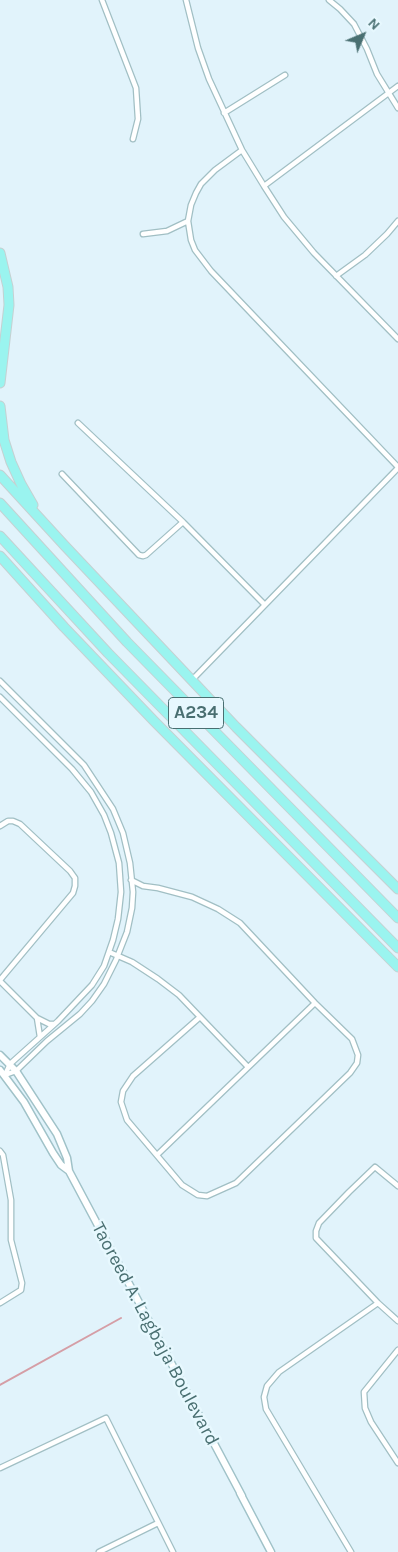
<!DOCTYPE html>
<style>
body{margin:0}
#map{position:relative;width:398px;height:1552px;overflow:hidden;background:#e1f3fb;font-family:Karla,sans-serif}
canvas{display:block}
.north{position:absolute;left:338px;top:10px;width:50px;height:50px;-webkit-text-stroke:4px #e7f8fe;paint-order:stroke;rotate:45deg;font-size:14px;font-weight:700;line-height:20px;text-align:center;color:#496f71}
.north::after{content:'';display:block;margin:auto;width:18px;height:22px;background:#496f71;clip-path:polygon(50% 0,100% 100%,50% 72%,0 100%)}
</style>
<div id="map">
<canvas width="398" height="1552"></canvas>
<div class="north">N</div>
</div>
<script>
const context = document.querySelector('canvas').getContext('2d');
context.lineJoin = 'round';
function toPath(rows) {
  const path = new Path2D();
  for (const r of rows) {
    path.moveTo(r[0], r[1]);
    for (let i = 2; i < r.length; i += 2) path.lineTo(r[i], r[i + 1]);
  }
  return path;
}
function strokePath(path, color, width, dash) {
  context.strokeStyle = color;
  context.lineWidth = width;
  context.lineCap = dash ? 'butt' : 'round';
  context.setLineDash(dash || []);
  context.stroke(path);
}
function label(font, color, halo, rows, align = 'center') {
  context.font = font + ' Karla,sans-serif';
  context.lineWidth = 5;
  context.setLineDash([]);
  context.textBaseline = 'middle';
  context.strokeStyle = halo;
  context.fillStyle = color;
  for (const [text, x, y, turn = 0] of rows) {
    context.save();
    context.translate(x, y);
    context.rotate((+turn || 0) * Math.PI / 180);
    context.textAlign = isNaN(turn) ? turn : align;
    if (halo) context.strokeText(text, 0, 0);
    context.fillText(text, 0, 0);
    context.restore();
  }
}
strokePath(toPath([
 [0,1385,121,1318]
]), '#d59ea6', 2);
const street = toPath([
 [102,0,136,88,138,119,133,139],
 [186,0,198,48,209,79,242,150,264,186,284,217,314,253,398,339],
 [329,0,340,9,354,24,367,49,377,74,398,108],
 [224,113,285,75],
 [242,150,215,170,201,184,196,193,191,205,188,221,191,240,195,250,211,271,398,467],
 [264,186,398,86],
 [143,234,167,231,188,221],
 [336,276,365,255,387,234,398,221],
 [78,423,183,522,264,604],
 [62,474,139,555,143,556,146,555,183,522],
 [192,680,398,468],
 [0,681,84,765,113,809,123,833,130,863,133,892,132,908,127,932,116,960,104,984,92,1001,80,1014,47,1041,16,1071,5,1075],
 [0,697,72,769,91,792,104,815,111,833,119,863,121,892,118,919,113,940,104,966,92,985,58,1021,10,1064,5,1075],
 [0,826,8,821,13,821,20,824,70,871,75,878,75,886,73,893,0,980],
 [131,880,143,886,158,888,192,897,218,909,240,923,315,1003,352,1039,358,1055,357,1063,350,1073,236,1183,207,1196,198,1195,182,1185,127,1120,121,1102,123,1091,133,1076,200,1017],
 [109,952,132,962,158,979,179,995,248,1067],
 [0,981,37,1018,49,1024,54,1024],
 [37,1018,40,1037],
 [0,1151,3,1155,11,1200,11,1240,22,1283,21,1290,0,1303],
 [157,1155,315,1003],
 [398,1186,375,1167,349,1192,319,1223,316,1231,316,1238,378,1303,398,1321],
 [398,1350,364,1392,365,1408,371,1422,398,1463],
 [0,1468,106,1418,173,1552],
 [99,1552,158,1523],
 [351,1552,266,1409,264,1397,267,1386,279,1372,378,1303]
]);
const secondary = toPath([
 [0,1055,16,1071,57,1134,67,1158,69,1171],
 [0,1070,24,1102,53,1153,61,1165,69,1171,242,1496],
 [240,1493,271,1552]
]);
const highway = toPath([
 [0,253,8,287,9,305,0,383],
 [0,406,4,440,11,462,21,484,33,505],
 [0,475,65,546,236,727,398,889],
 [0,503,127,642,398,918],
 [0,536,108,653,398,948],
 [0,556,64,627,154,721,398,967]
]);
strokePath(street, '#a1bfc4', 7);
strokePath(secondary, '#a0c2c8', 9);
strokePath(highway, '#c5d1d2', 11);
strokePath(street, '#fff', 4.5);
strokePath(secondary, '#fff', 6);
strokePath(highway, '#9af4ef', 9);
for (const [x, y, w] of [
 [196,713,55]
]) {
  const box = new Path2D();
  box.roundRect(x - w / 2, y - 15.5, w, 31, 4);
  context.fillStyle = '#e7f8fe';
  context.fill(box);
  strokePath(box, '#496f71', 1);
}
label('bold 18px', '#496f71', null, [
 ["A234",196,713]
]);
label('19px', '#496f71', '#e7f8fe', [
 ["Taoreed A. Lagbaja Boulevard",155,1334,62]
]);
</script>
